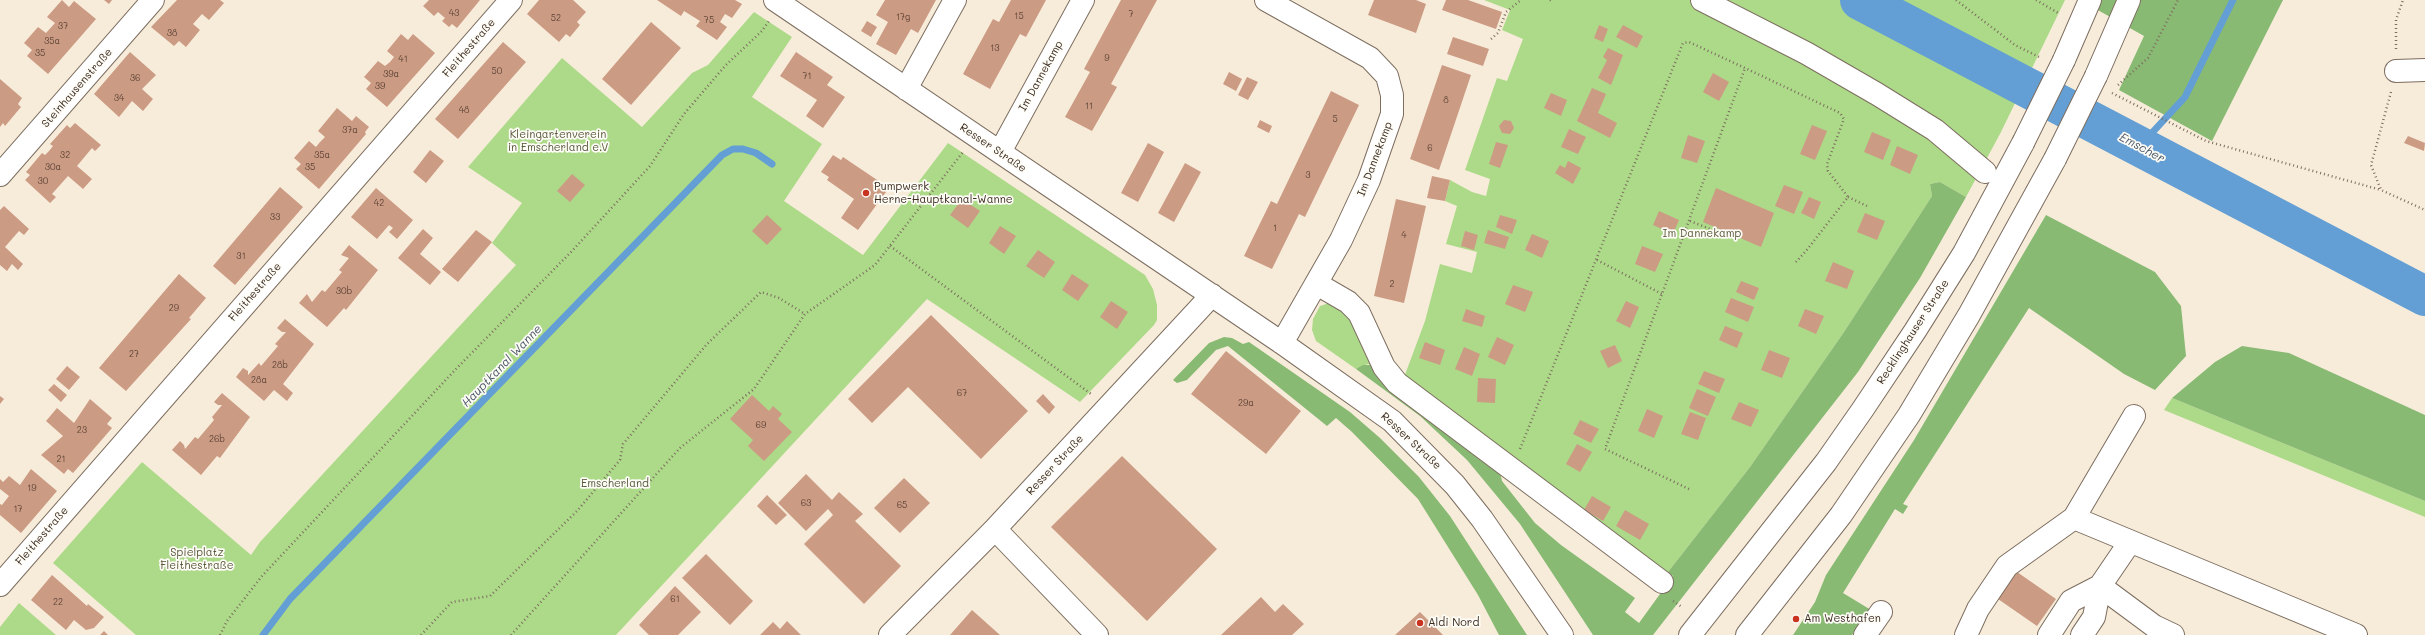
<!DOCTYPE html>
<meta charset="utf-8">
<style>
body{margin:0}
canvas{display:block;background:#f7ecda}
</style>
<canvas width="2425" height="635"></canvas>
<script>
const context = document.querySelector('canvas').getContext('2d');
context.lineJoin = 'round';
function fillPath(path, color) {
  context.fillStyle = color;
  context.fill(path, 'evenodd');
}
function toPath(rows) {
  const path = new Path2D();
  for (const r of rows) {
    path.moveTo(r[0], r[1]);
    for (let i = 2; i < r.length; i += 2) path.lineTo(r[i], r[i + 1]);
  }
  return path;
}
function strokePath(path, color, width, dash) {
  context.strokeStyle = color;
  context.lineWidth = width;
  context.lineCap = dash ? 'butt' : 'round';
  context.setLineDash(dash || []);
  context.stroke(path);
}
function label(font, color, halo, rows, align = 'center') {
  context.font = font + ' Mali,sans-serif';
  context.lineWidth = 3.5;
  context.setLineDash([]);
  context.textBaseline = 'middle';
  context.strokeStyle = halo;
  context.fillStyle = color;
  for (const [text, x, y, turn = 0] of rows) {
    context.save();
    context.translate(x, y);
    context.rotate((+turn || 0) * Math.PI / 180);
    context.textAlign = isNaN(turn) ? turn : align;
    if (halo) context.strokeText(text, 0, 0);
    context.fillText(text, 0, 0);
    context.restore();
  }
}
fillPath(toPath([
 [1484,0,2065,0,2001,132,1966,197,1940,182,1930,184,1932,196,1844,332,1750,467,1668,572,1403,380,1425,321,1440,264,1472,273,1477,252,1446,244,1457,206,1445,201,1450,180,1472,192,1486,196,1490,179,1465,170,1497,78,1507,81,1523,39,1502,30,1510,10],
 [754,12,792,37,752,97,822,144,784,201,863,255,948,143,1145,275,1153,289,1157,305,1157,320,1154,325,1080,402,927,299,616,635,136,635,53,563,142,462,251,555,260,542,516,265,492,243,522,203,468,167,562,58,642,127,692,73,708,65],
 [1329,303,1343,306,1380,367,1368,364,1356,369,1316,341,1312,330,1313,319,1320,306],
 [2172,398,2425,501,2425,517,2164,410],
 [19,603,56,635,0,635,0,627]
]), '#acda88');
fillPath(toPath([
 [2080,0,2283,0,2212,141,2119,90,2144,36],
 [1940,182,1966,197,1920,278,1858,372,1653,635,1593,635,1520,524,1467,460,1420,416,1356,369,1363,365,1373,365,1500,472,1502,481,1535,523,1561,545,1635,598,1625,612,1639,623,1673,576,1668,572,1750,467,1844,332,1932,196,1930,184],
 [2046,215,2155,272,2181,306,2186,356,2155,390,2124,374,2029,308,1903,504,1908,506,1903,514,1895,509,1843,593,1871,610,1852,635,1793,635,1815,602,1826,575,1914,440],
 [1224,337,1232,338,1243,344,1249,342,1350,412,1380,438,1419,477,1450,516,1527,635,1499,635,1478,595,1418,499,1352,432,1336,418,1327,426,1228,346,1216,350,1187,380,1177,383,1173,380,1209,343],
 [2242,346,2289,353,2425,415,2425,501,2172,398,2215,362]
]), '#89ba74');
strokePath(toPath([
 [2139,147,2185,97,2233,0],
 [263,635,290,599,722,155,733,149,743,149,756,153,772,164]
]), '#639fd4', 7);
strokePath(toPath([
 [1860,0,2425,296]
]), '#639fd4', 40);
fillPath(toPath([
 [62,0,69,7,74,1,96,19,48,74,27,56,32,50,24,43,38,27,46,33,55,23,47,17],
 [104,0,112,0,109,4],
 [177,0,220,0,224,3,209,20,202,14,193,24,200,30,186,47,179,41,174,46,151,27],
 [429,0,480,0,457,28,452,24,449,27,442,21,445,18,438,12,434,16,423,6],
 [539,0,573,0,586,12,577,22,580,25,570,37,566,34,559,42,527,14],
 [657,0,735,0,742,4,732,18,725,14,720,22,727,27,717,40,696,26,700,21,684,11,681,16],
 [885,0,936,0,918,33,911,29,896,55,876,44,888,22,876,15],
 [1011,0,1046,0,1026,37,1020,34,990,89,963,74,993,19,999,22],
 [1121,0,1157,0,1111,84,1117,87,1092,131,1065,117,1090,72,1084,69],
 [1374,0,1416,0,1426,4,1416,33,1368,15],
 [1446,0,1468,0,1502,12,1496,29,1442,10],
 [867,21,877,27,871,37,861,31],
 [651,22,681,48,631,105,602,79],
 [1599,25,1608,29,1603,42,1594,38],
 [1623,25,1643,36,1637,48,1616,37],
 [401,34,408,40,413,34,435,53,387,107,366,89,371,83,364,77,378,61,385,66,390,62,394,57,387,51],
 [1453,37,1489,49,1483,66,1447,54],
 [503,42,526,62,458,139,435,119],
 [1608,48,1623,55,1611,85,1598,78,1607,60,1603,57],
 [130,52,156,75,142,89,153,99,143,111,132,101,119,117,94,94],
 [796,52,833,77,827,85,845,97,823,128,806,116,817,100,780,76],
 [1442,65,1471,75,1439,170,1410,159],
 [1229,72,1242,79,1236,91,1223,84],
 [1713,73,1729,82,1719,101,1703,92],
 [1247,77,1258,82,1248,100,1238,95],
 [0,79,22,98,18,104,21,107,5,126,3,123,0,127],
 [1592,88,1606,94,1598,113,1617,123,1610,138,1577,121],
 [1331,91,1359,105,1305,217,1299,214,1272,269,1244,256,1271,201,1277,204],
 [1551,93,1567,100,1561,116,1544,108],
 [337,108,352,121,356,116,369,127,365,132,366,134,319,189,296,169,301,164,294,158,309,141,316,147,320,142,325,137,318,131],
 [1260,120,1272,126,1269,133,1257,127],
 [1504,120,1511,121,1514,128,1510,134,1502,133,1499,126],
 [75,123,101,145,95,151,92,148,77,166,92,179,83,189,68,176,52,194,56,197,50,203,25,180,30,175,26,172,42,153,45,155,49,151,53,146,50,144,67,125,70,128],
 [1812,125,1827,131,1815,160,1800,154],
 [1569,129,1586,137,1578,154,1561,147],
 [1872,132,1891,140,1883,160,1864,152],
 [1688,135,1705,141,1697,163,1681,158],
 [2408,136,2425,143,2424,151,2404,143],
 [1496,142,1508,145,1500,168,1489,164],
 [1148,143,1164,152,1138,202,1121,193],
 [1897,146,1918,155,1910,174,1890,165],
 [430,150,444,161,426,183,413,172],
 [833,155,841,160,843,157,889,188,858,230,841,218,854,199,827,180,829,177,821,172],
 [1568,161,1581,168,1573,184,1555,173,1560,165,1565,168],
 [1185,163,1201,172,1174,222,1158,213],
 [572,174,585,185,570,202,557,191],
 [1432,176,1450,180,1445,201,1427,198],
 [1784,185,1803,192,1794,214,1775,206],
 [280,187,303,207,235,285,213,266],
 [376,188,413,220,397,239,389,232,393,228,389,225,377,239,351,217],
 [1716,188,1774,213,1761,247,1703,222],
 [1809,197,1821,202,1814,219,1801,213],
 [962,199,980,211,968,228,950,215],
 [1396,199,1426,206,1404,303,1374,296],
 [4,206,29,229,24,235,19,231,5,247,23,264,18,270,12,264,7,271,0,265,0,210],
 [1659,211,1679,220,1673,234,1653,225],
 [1865,213,1885,221,1877,240,1857,232],
 [767,215,782,229,767,245,752,231],
 [1500,215,1517,220,1512,234,1496,227],
 [1000,226,1016,236,1004,254,989,243],
 [423,229,433,238,420,254,441,272,430,285,398,258],
 [476,230,492,242,458,282,442,269],
 [1488,230,1509,237,1505,249,1484,243],
 [1465,231,1478,235,1474,250,1461,246],
 [1532,234,1549,241,1542,258,1525,250],
 [349,245,378,270,346,310,344,308,327,327,299,303,307,294,312,302,322,290,325,292,342,272,339,270,349,258,341,255],
 [1642,246,1663,254,1655,272,1635,264],
 [1038,250,1055,262,1044,278,1026,266],
 [1833,262,1854,271,1847,289,1825,281],
 [179,274,206,298,189,318,191,319,126,391,99,368],
 [1072,274,1089,285,1078,301,1062,290],
 [1741,281,1759,288,1754,300,1736,292],
 [1513,285,1533,292,1525,312,1505,304],
 [1731,298,1754,307,1748,322,1725,312],
 [1111,301,1128,312,1117,329,1100,317],
 [1626,301,1639,307,1630,328,1616,321],
 [1466,309,1485,316,1482,327,1462,321],
 [1805,309,1824,316,1816,334,1798,326],
 [931,315,1028,411,981,459,908,387,872,423,848,399],
 [285,319,314,344,283,384,293,393,287,401,274,390,264,401,236,377,243,368,248,371,248,375,259,363,261,366,278,346,275,344,286,332,282,332,277,328],
 [1725,326,1743,333,1737,348,1719,340],
 [1497,337,1514,345,1505,365,1488,357],
 [1425,342,1445,350,1440,365,1419,358],
 [1615,345,1622,361,1608,368,1600,351],
 [1464,347,1480,354,1472,376,1455,369],
 [1769,350,1790,358,1782,378,1761,370],
 [1226,351,1301,411,1266,454,1191,394],
 [67,366,80,377,69,390,56,379],
 [1704,371,1725,379,1719,393,1698,384],
 [1478,378,1496,379,1495,403,1477,402],
 [54,384,67,395,61,402,48,390],
 [1697,389,1716,397,1708,416,1689,408],
 [222,393,250,417,220,458,217,456,201,475,172,450,180,441,184,445,185,449,195,437,198,439,214,420,212,417,222,405,218,405,214,402],
 [1043,394,1055,407,1049,414,1036,401],
 [752,395,769,411,773,406,782,414,778,419,792,432,764,461,748,446,753,440,730,419],
 [0,396,4,399,0,404],
 [90,399,112,418,107,424,112,428,73,473,68,469,64,474,41,455,63,436,46,421,57,408,74,423],
 [1739,402,1759,410,1751,427,1731,419],
 [1647,409,1663,416,1654,438,1638,431],
 [1690,412,1706,418,1698,440,1681,434],
 [1580,420,1599,429,1591,443,1573,434],
 [1577,444,1592,452,1580,472,1566,464],
 [1122,456,1217,549,1147,621,1051,527],
 [31,469,57,491,21,533,0,515,0,504,2,505,9,496,0,489,0,479,3,482,9,476,20,485],
 [806,474,832,500,839,492,863,514,855,521,901,566,864,604,804,544,833,515,828,509,806,531,778,503],
 [904,478,930,503,900,533,874,508],
 [767,495,787,515,776,525,757,506],
 [1592,496,1611,507,1603,521,1584,510],
 [1625,510,1649,524,1640,540,1616,526],
 [706,554,753,601,730,625,682,578],
 [2017,572,2056,599,2037,626,1998,599],
 [52,575,87,606,88,604,104,617,94,628,86,630,74,620,66,630,31,600],
 [675,586,701,612,678,635,649,635,639,625],
 [1261,597,1275,612,1283,604,1304,624,1292,635,1221,635],
 [972,610,1000,635,950,635],
 [1420,612,1443,635,1395,635],
 [787,621,801,635,760,635,773,622,780,629],
 [104,631,108,635,100,635]
]), '#cc9b84');
const minor = toPath([
 [775,0,1282,343,1392,421,1455,485,1482,519,1562,635],
 [1266,0,1370,58,1387,76,1392,95,1392,114,1369,180,1341,240,1282,343],
 [1702,0,1806,53,1877,94,1935,130,1985,172],
 [2396,71,2425,70],
 [906,89,955,0],
 [1000,152,1083,0],
 [0,175,153,0],
 [1317,284,1348,302,1359,313,1384,367,1397,383,1662,582],
 [2074,518,2356,635],
 [995,529,1097,635],
 [0,585,511,0],
 [890,635,995,529,1212,295],
 [1865,635,1881,612],
 [1966,635,1978,609,2007,566,2074,518,2134,416],
 [2049,635,2071,601,2100,586,2130,542],
 [2082,635,2094,617,2100,586,2154,626,2173,635]
]);
const major = toPath([
 [2064,60,2090,0],
 [2096,76,2129,0],
 [1690,635,1826,462,1863,409,1915,331,1964,253,2023,143],
 [1747,635,1841,515,1909,415,1969,315,2055,159]
]);
strokePath(minor, '#7d6e60', 24);
strokePath(major, '#7d6e60', 24);
strokePath(toPath([
 [1550,0,1553,2],
 [1956,0,2015,45,2041,58],
 [2036,0,2060,14],
 [1491,39,1498,33,1506,12,1521,0],
 [2396,49,2396,20,2403,0],
 [2118,85,2148,58,2178,0],
 [2391,92,2371,165,2381,190,2425,210],
 [2112,93,2206,141,2381,190],
 [1848,197,1867,206],
 [1690,221,1710,229],
 [890,246,1091,394],
 [1597,260,1662,294],
 [1520,449,1683,43,1689,42,1745,68,1840,113,1844,119,1827,164,1828,171,1848,197,1806,251,1794,264],
 [1689,489,1605,449,1745,68],
 [1673,601,1682,607],
 [220,635,227,621,262,576,456,369,572,251,650,166,684,114,725,66,762,31,769,21],
 [421,635,452,602,490,596,577,511,620,460,623,444,707,344,761,292,779,298,805,314],
 [511,635,680,448,754,389,805,314,875,265,963,152]
]), '#7d6e60', 2.5, [1, 3]);
strokePath(minor, '#fff', 22);
strokePath(major, '#fff', 22);
const majorBridge = toPath([
 [2023,143,2064,60],
 [2055,159,2096,76]
]);
strokePath(majorBridge, '#7d6e60', 24, []);
strokePath(majorBridge, '#fff', 22);
for (const [x, y, r, color] of [
 [866,193,4,"#c8321e"],
 [1796,619,4,"#c8321e"],
 [1420,623,4,"#c8321e"]
]) {
  const dot = new Path2D();
  dot.arc(x, y, r, 0, 2 * Math.PI);
  context.fillStyle = color;
  context.fill(dot);
  strokePath(dot, '#fdfcf7', 1.5);
}
label('9px', '#5f4638', null, [
 ["43",454,13],
 ["7",1131,14],
 ["15",1019,16],
 ["17g",903,17],
 ["52",556,18],
 ["75",709,20],
 ["37",63,26],
 ["38",172,33],
 ["35a",52,41],
 ["13",995,48],
 ["35",40,53],
 ["9",1107,58],
 ["41",403,59],
 ["50",497,71],
 ["39a",391,74],
 ["71",807,76],
 ["36",135,78],
 ["39",380,86],
 ["34",119,98],
 ["8",1446,100],
 ["11",1089,106],
 ["48",464,110],
 ["5",1335,119],
 ["37a",350,130],
 ["6",1430,148],
 ["32",65,155],
 ["35a",322,155],
 ["30a",53,167],
 ["35",310,167],
 ["3",1308,175],
 ["30",43,181],
 ["42",379,203],
 ["33",275,217],
 ["1",1275,228],
 ["4",1404,235],
 ["31",241,256],
 ["2",1392,284],
 ["30b",344,291],
 ["29",174,308],
 ["27",134,354],
 ["28b",280,365],
 ["28a",259,380],
 ["67",962,393],
 ["29a",1246,403],
 ["69",761,425],
 ["23",82,430],
 ["26b",217,439],
 ["21",61,459],
 ["19",32,488],
 ["63",806,503],
 ["65",902,505],
 ["17",18,509],
 ["61",675,599],
 ["22",58,602]
]);
label('11px', '#3b2a1e', '#fdfcf7', [
 ["Fleithestraße",469,48,-49],
 ["Im Dannekamp",1041,76,-61],
 ["Steinhausenstraße",77,88,-49],
 ["Resser Straße",993,148,34],
 ["Im Dannekamp",1375,159,-69],
 ["Fleithestraße",255,292,-49],
 ["Recklinghauser Straße",1913,332,-57],
 ["Resser Straße",1411,441,43],
 ["Resser Straße",1055,465,-47],
 ["Fleithestraße",42,536,-49]
]);
label('11px', '#575638', '#fdfcf7', [
 ["Kleingartenverein",558,135],
 ["in Emscherland e.V",558,148],
 ["Im Dannekamp",1702,234],
 ["Emscherland",615,484],
 ["Spielplatz",197,553],
 ["Fleithestraße",197,566]
]);
label('11px', '#3b2a1e', '#fdfcf7', [
 ["Pumpwerk",874,187],
 ["Herne-Hauptkanal-Wanne",874,200],
 ["Am Westhafen",1804,619],
 ["Aldi Nord",1428,623]
], 'left');
label('italic 12px', '#4b5967', '#fdfcf7', [
 ["Emscher",2142,148,28],
 ["Hauptkanal Wanne",502,366,-46]
]);
</script>
